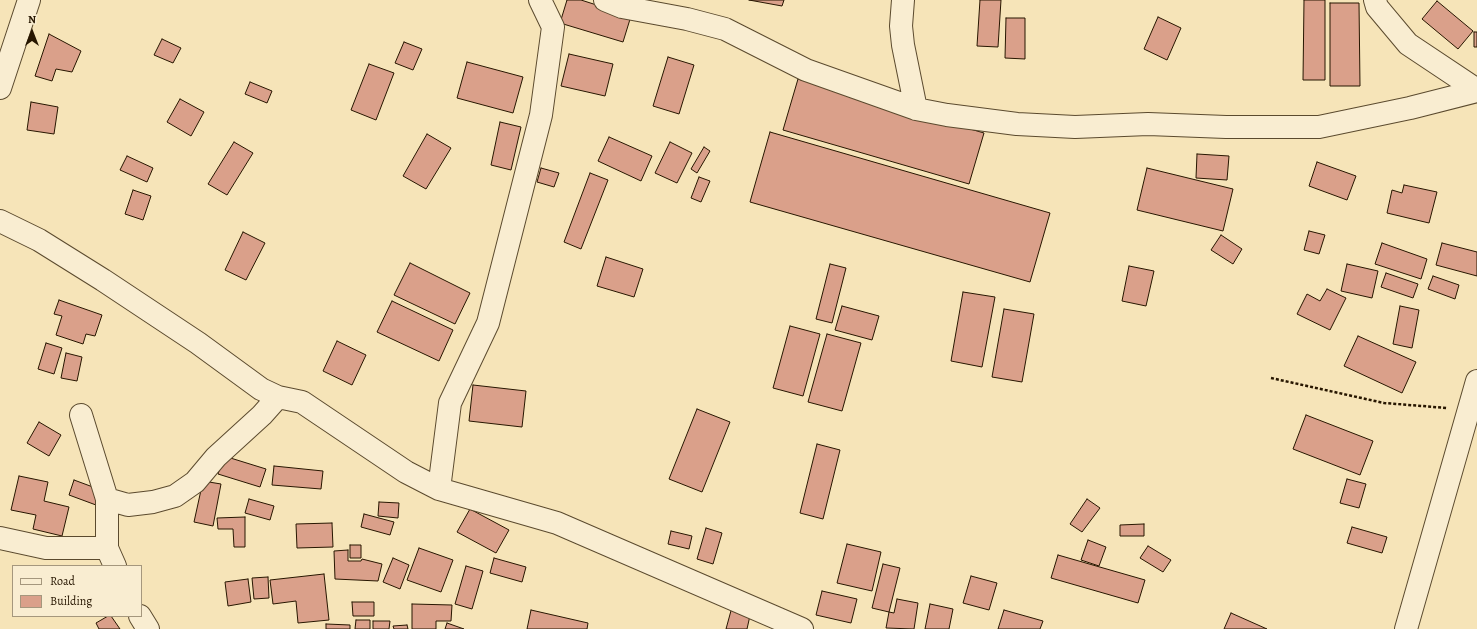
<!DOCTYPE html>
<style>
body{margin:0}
#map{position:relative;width:1477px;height:629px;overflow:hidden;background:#f6e4b8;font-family:Alegreya,serif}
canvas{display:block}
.legend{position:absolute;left:12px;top:565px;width:130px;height:52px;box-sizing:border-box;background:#f9edd1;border:1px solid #a5977d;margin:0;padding:5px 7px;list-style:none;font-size:12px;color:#271600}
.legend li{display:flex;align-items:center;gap:8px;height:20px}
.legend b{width:20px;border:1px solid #a5977d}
.north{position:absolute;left:12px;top:12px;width:40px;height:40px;-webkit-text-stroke:3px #f9edd1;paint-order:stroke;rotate:0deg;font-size:11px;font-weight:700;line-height:16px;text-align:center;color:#271600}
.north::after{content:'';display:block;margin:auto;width:14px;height:18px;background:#271600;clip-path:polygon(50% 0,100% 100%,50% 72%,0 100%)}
</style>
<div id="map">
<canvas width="1477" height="629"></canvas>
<ul class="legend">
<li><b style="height:5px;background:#f9edd1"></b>Road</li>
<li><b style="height:11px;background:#daa08a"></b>Building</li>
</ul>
<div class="north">N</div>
</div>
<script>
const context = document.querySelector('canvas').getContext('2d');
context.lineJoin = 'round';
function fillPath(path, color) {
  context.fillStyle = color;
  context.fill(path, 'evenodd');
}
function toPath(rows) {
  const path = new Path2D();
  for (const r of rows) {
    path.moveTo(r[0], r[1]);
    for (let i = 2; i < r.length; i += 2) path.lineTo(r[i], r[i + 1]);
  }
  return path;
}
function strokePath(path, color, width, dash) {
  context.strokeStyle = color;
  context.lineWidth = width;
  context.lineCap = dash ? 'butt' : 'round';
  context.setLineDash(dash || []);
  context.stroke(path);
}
const building = toPath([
 [567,0,581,0,631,16,623,42,560,23,567,0],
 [749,0,784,0,782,6,749,0],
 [980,0,1001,0,998,47,977,46,980,0],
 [1304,0,1325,0,1325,80,1303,80,1304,0],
 [1437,1,1473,31,1458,49,1422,19,1437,1],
 [1330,3,1359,3,1360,86,1330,86,1330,3],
 [1158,17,1181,28,1167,60,1144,49,1158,17],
 [1006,18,1025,18,1025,59,1005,58,1006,18],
 [1474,32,1477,32,1477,47,1474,47,1474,32],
 [49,34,81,51,72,72,56,69,52,81,35,76,49,34],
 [162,39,181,48,173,63,154,55,162,39],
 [404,42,422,49,413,70,395,63,404,42],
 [569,54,613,64,605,96,561,86,569,54],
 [668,57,694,65,679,114,653,106,668,57],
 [467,62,523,77,513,113,457,98,467,62],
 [369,64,394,73,376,120,351,110,369,64],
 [798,79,984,133,969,184,783,130,798,79],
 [250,82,272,91,267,103,245,94,250,82],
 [180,99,204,112,191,136,167,122,180,99],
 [31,102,58,107,54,134,27,130,31,102],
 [500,122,521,127,511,170,491,165,500,122],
 [770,132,1050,213,1030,282,750,202,770,132],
 [427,134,451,148,426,189,403,176,427,134],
 [609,137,652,156,641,181,598,161,609,137],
 [234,142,253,153,227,195,208,184,234,142],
 [670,142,692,153,677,183,655,173,670,142],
 [704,147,710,151,697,173,691,169,704,147],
 [1197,154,1229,156,1227,180,1196,178,1197,154],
 [127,156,153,168,147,182,120,170,127,156],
 [1317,162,1356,176,1347,200,1309,186,1317,162],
 [541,168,559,173,554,187,537,182,541,168],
 [1147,168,1233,189,1223,231,1137,210,1147,168],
 [590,173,608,180,581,249,564,242,590,173],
 [699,177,710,181,701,202,691,198,699,177],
 [1404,185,1437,192,1429,223,1387,213,1392,190,1402,193,1404,185],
 [133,190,151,196,143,220,125,214,133,190],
 [1309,231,1325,235,1319,254,1304,250,1309,231],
 [243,232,265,243,246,280,225,270,243,232],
 [1221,235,1242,249,1233,264,1211,250,1221,235],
 [1382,243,1427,259,1421,279,1375,264,1382,243],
 [1442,243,1477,252,1477,276,1436,265,1442,243],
 [606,257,643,269,634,297,597,286,606,257],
 [410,263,470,293,455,324,394,295,410,263],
 [830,264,846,268,832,323,816,319,830,264],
 [1347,264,1378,271,1372,298,1341,291,1347,264],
 [1129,266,1154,271,1146,306,1122,301,1129,266],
 [1386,273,1418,284,1413,298,1381,287,1386,273],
 [1433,276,1459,285,1455,299,1428,289,1433,276],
 [1327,289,1346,298,1330,330,1297,314,1307,294,1320,301,1327,289],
 [963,292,995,297,982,367,951,361,963,292],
 [59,300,102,315,95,336,86,334,83,344,56,335,62,316,54,314,59,300],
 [392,301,453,330,439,361,377,332,392,301],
 [842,306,879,316,872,340,835,330,842,306],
 [1400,306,1419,310,1412,348,1393,344,1400,306],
 [1004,309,1034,314,1022,382,992,377,1004,309],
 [790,326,820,334,803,396,773,388,790,326],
 [827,334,861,343,842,411,808,402,827,334],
 [1358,336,1416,362,1402,393,1344,366,1358,336],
 [337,341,366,355,352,385,323,371,337,341],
 [46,343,62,348,54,374,38,369,46,343],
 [66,353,82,357,77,381,61,378,66,353],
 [473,385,526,391,522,427,469,421,473,385],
 [697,409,730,422,702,492,669,479,697,409],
 [1306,415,1373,441,1360,475,1293,449,1306,415],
 [39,422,61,435,49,456,27,443,39,422],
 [817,444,840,450,823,519,800,513,817,444],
 [224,456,266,469,260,487,218,474,224,456],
 [274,466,323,471,321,489,272,485,274,466],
 [19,476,48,482,44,501,69,507,62,536,33,529,36,515,11,510,19,476],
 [1347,479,1366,484,1359,508,1340,503,1347,479],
 [74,480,101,490,96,505,69,495,74,480],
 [203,481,221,484,213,526,194,522,203,481],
 [249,499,274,506,270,520,245,513,249,499],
 [1087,499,1100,508,1082,532,1070,524,1087,499],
 [379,502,399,503,398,518,378,516,379,502],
 [470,509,509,530,496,553,457,532,470,509],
 [364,514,394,522,390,535,361,527,364,514],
 [245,517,245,547,234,547,233,529,218,529,217,518,245,517],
 [332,523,333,547,297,548,296,524,332,523],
 [1144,524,1144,536,1120,536,1120,525,1144,524],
 [1352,527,1387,537,1382,553,1347,543,1352,527],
 [706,528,722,533,713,564,697,559,706,528],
 [671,531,692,536,689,549,668,544,671,531],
 [1088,540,1106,547,1099,566,1081,560,1088,540],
 [847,544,881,552,872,591,837,583,847,544],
 [350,545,361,545,361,558,350,558,350,545],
 [1148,546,1171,560,1163,572,1140,558,1148,546],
 [419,548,453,560,441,592,407,580,419,548],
 [348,550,348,561,361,561,362,559,382,564,378,581,335,579,334,551,348,550],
 [1058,555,1145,580,1138,603,1051,578,1058,555],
 [393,558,409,565,400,589,383,582,393,558],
 [494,558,526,567,522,582,490,573,494,558],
 [883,564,900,568,889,612,872,608,883,564],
 [466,566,483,571,472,609,455,604,466,566],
 [324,574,329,620,298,623,296,601,273,604,270,580,324,574],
 [971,576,997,583,989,610,963,603,971,576],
 [268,577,269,598,254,599,252,578,268,577],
 [248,579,251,602,228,606,225,582,248,579],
 [822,591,857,599,851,623,816,615,822,591],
 [897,599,918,603,914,629,886,628,889,612,894,613,897,599],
 [352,602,374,602,374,616,353,616,352,602],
 [412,604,452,605,451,621,436,621,436,629,412,629,412,604],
 [930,604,953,609,949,629,925,629,930,604],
 [732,607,751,611,747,629,726,629,732,607],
 [531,610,588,623,587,629,527,629,531,610],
 [1004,610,1043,621,1040,629,998,629,1004,610],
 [1231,613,1267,629,1224,629,1231,613],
 [108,616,111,616,120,629,99,629,96,623,108,616],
 [356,620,370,620,370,629,355,629,356,620],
 [373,621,390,621,389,629,373,629,373,621],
 [447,623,464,629,445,629,447,623],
 [326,624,350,625,350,629,326,629,326,624],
 [407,625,408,629,394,629,393,626,407,625]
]);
fillPath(building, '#daa08a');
strokePath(building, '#271600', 1);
const minor = toPath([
 [605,0,622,7,687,19,725,29,806,70,916,109,947,115,1017,124,1075,127,1148,124,1226,127,1319,127,1410,108,1477,91],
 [903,0,901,26,903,45,916,109],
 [1375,0,1377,7,1408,44,1477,90],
 [0,88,29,0],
 [0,221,39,240,103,280,198,343,261,389,278,397,302,402,406,472,439,489,557,523,802,629],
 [81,415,107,499,107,548,115,566],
 [439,489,450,403,488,323,541,115,553,27,540,0],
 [107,499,128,505,153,502,175,496,195,482,216,457,262,415,278,397],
 [0,538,46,548,107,548],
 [140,616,148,629],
 [1406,629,1477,381]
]);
strokePath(minor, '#5b4a2e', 24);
strokePath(toPath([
 [1271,378,1384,403,1447,408]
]), '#271600', 2.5, [3, 2]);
strokePath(minor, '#f9edd1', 22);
</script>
